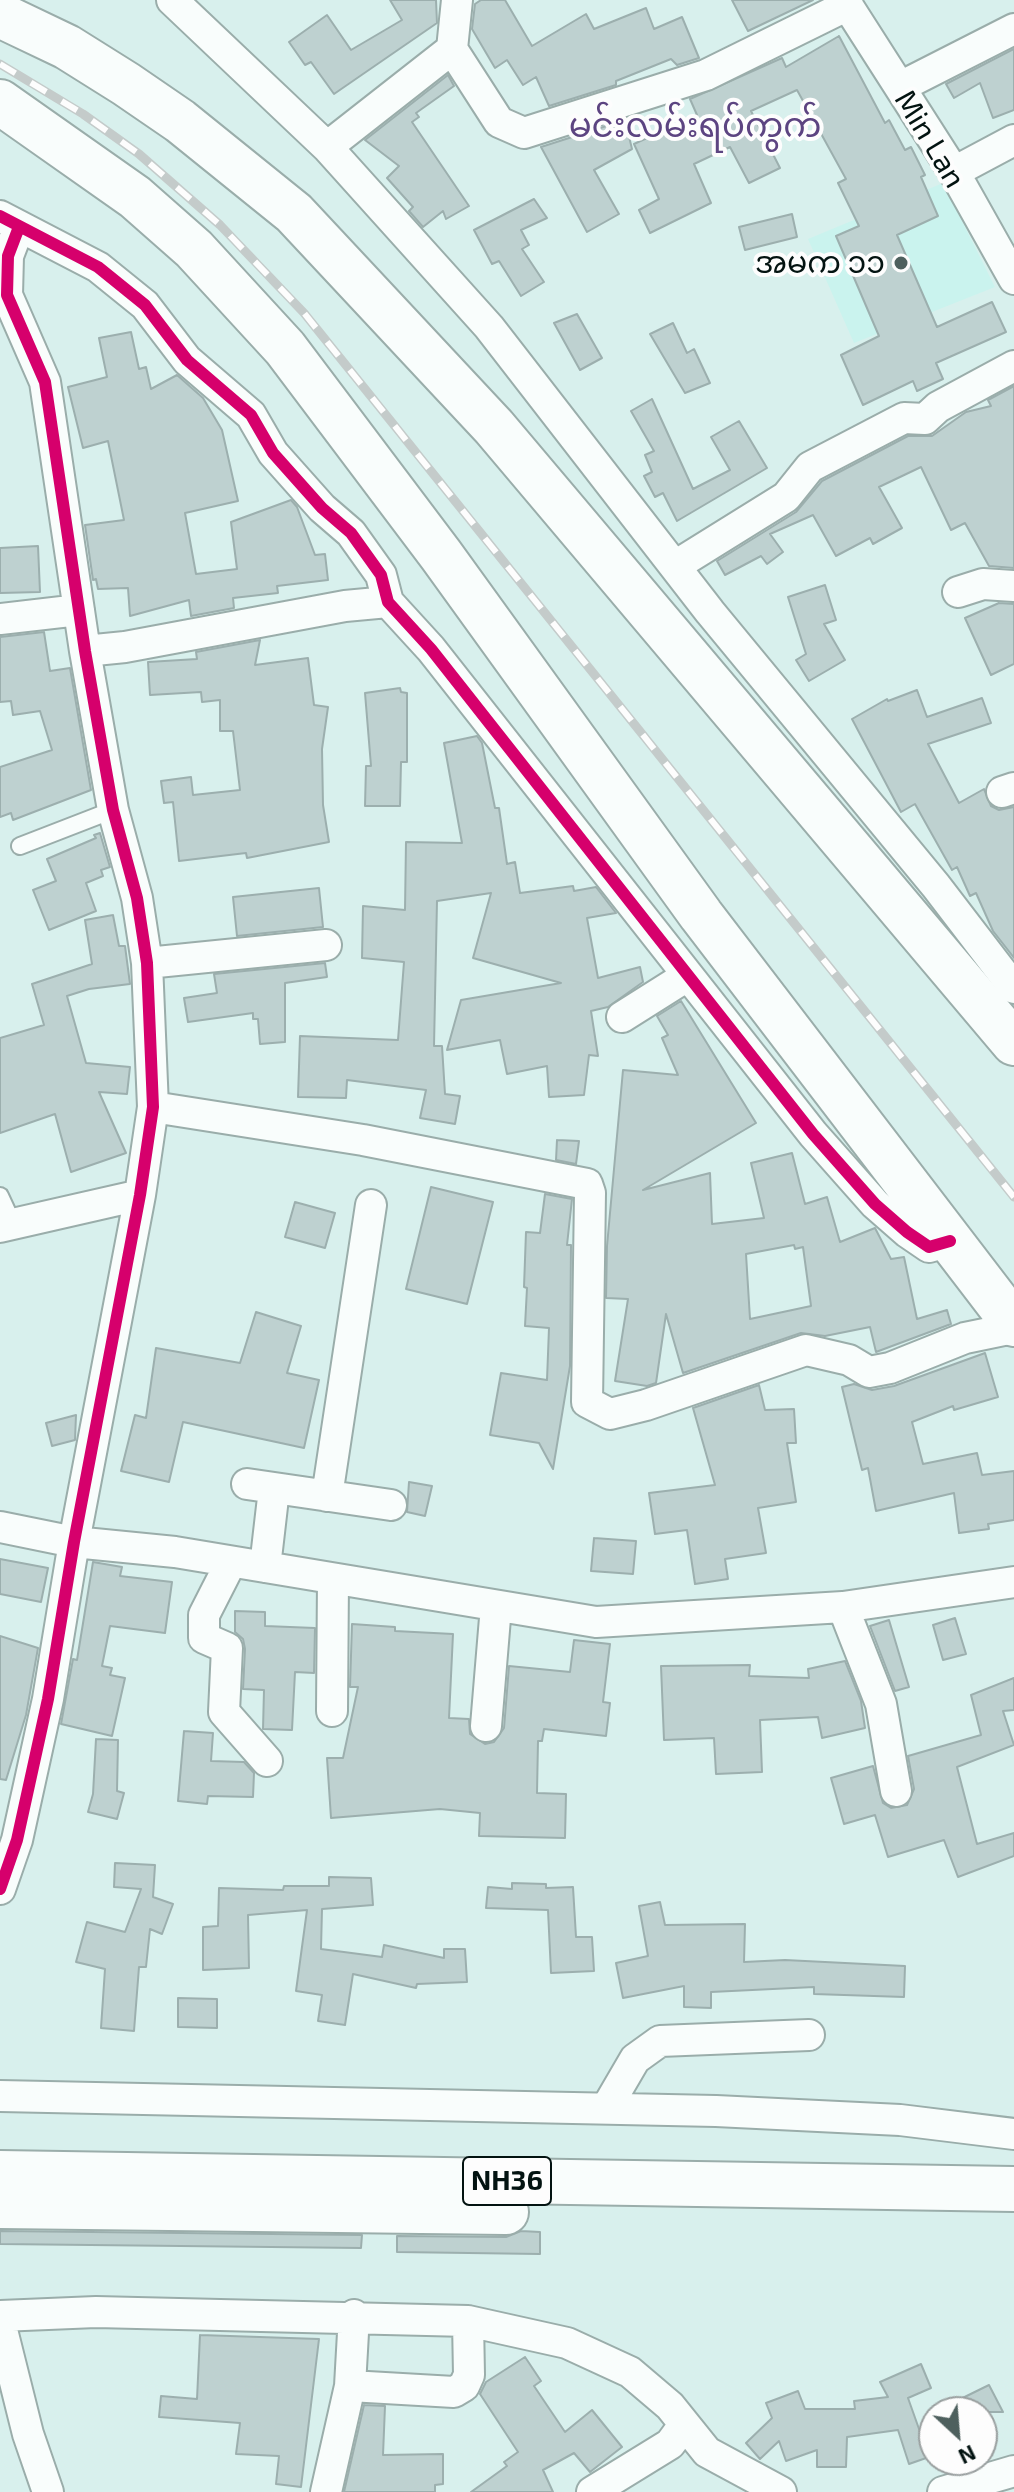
<!DOCTYPE html>
<meta charset="utf-8">
<style>
body{margin:0}
#map{position:relative;width:1014px;height:2492px;overflow:hidden;background:#d8f0ed;font-family:"Exo 2",sans-serif}
canvas{display:block}
.north{position:absolute;left:918px;top:2396px;width:80px;height:80px;box-sizing:border-box;background:#fdfdfd;border:2px solid #999f9f;border-radius:50%;rotate:154deg;font-size:22px;font-weight:700;line-height:32px;text-align:center;color:#031311}
.north::after{content:'';display:block;margin:auto;width:28px;height:36px;background:#4e605e;clip-path:polygon(50% 0,100% 100%,50% 72%,0 100%)}
</style>
<div id="map">
<canvas width="1014" height="2492"></canvas>
<div class="north">N</div>
</div>
<script>
const context = document.querySelector('canvas').getContext('2d');
context.lineJoin = 'round';
function fillPath(path, color) {
  context.fillStyle = color;
  context.fill(path, 'evenodd');
}
function toPath(rows) {
  const path = new Path2D();
  for (const r of rows) {
    path.moveTo(r[0], r[1]);
    for (let i = 2; i < r.length; i += 2) path.lineTo(r[i], r[i + 1]);
  }
  return path;
}
function strokePath(path, color, width, dash) {
  context.strokeStyle = color;
  context.lineWidth = width;
  context.lineCap = dash ? 'butt' : 'round';
  context.setLineDash(dash || []);
  context.stroke(path);
}
function label(font, color, halo, rows, align = 'center') {
  context.font = font + ' "Exo 2","Noto Sans Myanmar",sans-serif';
  context.lineWidth = 8;
  context.setLineDash([]);
  context.textBaseline = 'middle';
  context.strokeStyle = halo;
  context.fillStyle = color;
  for (const [text, x, y, turn = 0] of rows) {
    context.save();
    context.translate(x, y);
    context.rotate((+turn || 0) * Math.PI / 180);
    context.textAlign = isNaN(turn) ? turn : align;
    if (halo) context.strokeText(text, 0, 0);
    context.fillText(text, 0, 0);
    context.restore();
  }
}
fillPath(toPath([
 [943,183,995,287,854,343,808,239]
]), '#caf3ee');
const building = toPath([
 [390,0,436,0,437,23,334,94,311,62,305,65,289,42,327,15,351,50,402,20,390,0],
 [481,0,505,0,532,46,586,14,594,29,646,8,654,29,682,17,699,58,677,65,671,59,616,81,616,85,549,106,536,77,523,85,507,60,495,68,472,29,475,4,481,0],
 [732,0,813,0,748,31,732,0],
 [839,36,885,123,889,120,905,150,911,147,925,175,921,177,938,216,897,235,937,327,992,302,1006,332,936,363,943,379,917,391,913,381,863,405,841,355,879,336,836,236,859,226,838,183,846,179,797,90,751,111,780,168,749,183,730,147,694,164,711,203,650,233,639,210,659,199,634,144,697,115,690,99,782,58,786,67,839,36],
 [1014,49,1014,110,993,118,980,83,954,98,946,84,1014,49],
 [448,75,454,86,416,113,419,117,412,122,469,206,446,219,443,211,423,227,409,211,413,207,387,178,399,166,365,140,448,75],
 [625,120,632,149,594,170,619,214,587,232,541,147,625,120],
 [534,199,547,218,521,230,529,245,522,249,544,282,521,296,499,261,492,264,474,230,534,199],
 [792,214,797,237,745,250,739,227,792,214],
 [577,314,602,358,580,370,554,323,577,314],
 [673,323,687,353,694,349,710,383,685,393,650,334,673,323],
 [131,332,139,369,146,367,151,389,177,375,203,398,222,430,238,501,185,513,196,574,237,569,231,522,291,500,297,507,315,555,325,554,328,580,277,586,278,593,233,598,234,608,191,616,189,600,130,616,128,588,98,589,96,579,93,580,85,525,124,520,108,441,83,448,68,387,107,377,99,338,131,332],
 [1014,386,1014,568,989,566,965,523,951,530,921,467,879,487,902,528,873,544,870,538,836,556,813,515,770,534,783,552,767,564,761,556,725,575,717,561,796,512,822,481,908,436,932,436,966,412,991,406,988,400,1014,386],
 [652,399,693,489,730,470,711,437,739,421,767,468,677,521,663,493,655,497,644,476,652,472,645,455,654,451,631,411,652,399],
 [38,546,40,592,0,593,0,548,38,546],
 [825,585,836,620,824,624,845,660,809,681,796,660,806,654,788,597,825,585],
 [999,603,1014,604,1014,664,991,675,965,618,999,603],
 [44,632,50,671,70,668,91,790,13,820,11,813,0,817,0,767,52,750,40,711,13,715,11,701,0,702,0,637,44,632],
 [260,640,255,665,308,658,314,705,328,707,322,749,323,805,329,842,247,858,246,853,179,861,173,802,164,803,161,781,191,777,193,795,240,790,233,731,220,731,220,700,202,702,201,692,150,695,148,662,197,659,196,652,260,640],
 [400,688,401,692,407,693,407,762,401,762,400,806,365,806,366,766,371,766,365,693,400,688],
 [917,690,927,717,982,698,991,723,928,744,959,803,984,789,991,806,999,810,1014,807,1014,958,993,931,976,893,970,896,957,867,952,870,915,804,901,812,852,719,887,699,888,701,917,690],
 [477,736,482,743,495,808,499,808,507,864,515,862,520,893,573,886,574,891,596,887,616,913,587,918,598,978,640,967,643,982,608,1007,591,1011,598,1056,589,1055,584,1095,549,1097,547,1066,507,1074,500,1040,447,1050,461,1000,561,983,473,958,491,893,437,901,434,1046,442,1046,445,1094,460,1096,455,1124,420,1118,426,1090,347,1080,346,1098,298,1097,300,1036,398,1040,404,962,362,958,363,906,405,910,406,842,462,843,444,743,477,736],
 [100,833,110,867,101,870,103,876,86,883,96,911,49,930,33,890,56,881,47,859,96,838,94,835,100,833],
 [319,888,323,927,237,936,233,897,319,888],
 [113,915,119,946,125,946,130,984,89,989,67,996,86,1063,130,1067,127,1094,99,1092,126,1153,71,1172,55,1114,0,1133,0,1038,44,1025,32,984,92,964,85,920,113,915],
 [325,963,327,977,285,983,285,1042,260,1044,258,1019,253,1019,253,1013,188,1022,184,998,217,993,214,974,325,963],
 [681,1001,756,1123,643,1190,710,1173,712,1224,764,1218,751,1163,792,1153,805,1204,827,1197,840,1242,875,1228,891,1259,904,1257,917,1319,947,1310,951,1324,876,1352,870,1327,825,1336,801,1333,683,1373,666,1314,656,1383,647,1386,615,1381,628,1299,606,1298,607,1246,623,1070,678,1075,662,1038,668,1035,657,1016,681,1001],
 [794,1245,795,1249,803,1247,811,1306,750,1319,746,1254,794,1245],
 [557,1140,579,1141,576,1164,556,1160,557,1140],
 [431,1187,493,1202,467,1304,406,1289,431,1187],
 [545,1194,572,1199,567,1245,571,1245,570,1366,553,1469,539,1443,490,1435,501,1373,547,1380,549,1328,525,1326,527,1288,524,1287,526,1232,540,1233,545,1194],
 [295,1202,335,1213,325,1248,285,1237,295,1202],
 [256,1312,301,1326,287,1373,319,1380,304,1448,183,1422,169,1482,121,1471,135,1415,146,1418,156,1348,240,1363,256,1312],
 [985,1353,998,1397,954,1410,953,1406,912,1422,923,1464,977,1453,982,1475,1014,1471,1014,1520,988,1524,989,1529,959,1533,954,1493,876,1511,868,1468,862,1470,842,1387,854,1384,872,1390,894,1386,985,1353],
 [759,1385,765,1410,794,1409,796,1443,787,1443,796,1502,758,1508,766,1553,725,1559,728,1579,695,1584,687,1530,655,1534,649,1493,715,1485,693,1408,759,1385],
 [76,1415,75,1440,52,1446,46,1423,76,1415],
 [409,1482,432,1486,425,1516,407,1512,409,1482],
 [594,1538,636,1541,633,1574,591,1571,594,1538],
 [0,1559,48,1568,41,1602,0,1594,0,1559],
 [93,1562,122,1567,120,1576,172,1582,165,1633,110,1626,102,1666,112,1668,110,1675,125,1678,112,1736,61,1724,73,1659,77,1660,93,1562],
 [235,1611,265,1612,265,1626,315,1628,314,1673,295,1672,292,1730,263,1729,264,1690,243,1689,245,1649,243,1639,235,1632,235,1611],
 [955,1618,966,1654,943,1660,933,1625,955,1618],
 [889,1620,909,1687,895,1691,870,1626,889,1620],
 [352,1624,395,1627,395,1631,453,1634,449,1718,469,1719,470,1734,485,1744,494,1742,504,1728,509,1666,570,1672,574,1640,610,1644,603,1702,610,1703,606,1736,544,1729,542,1741,538,1741,537,1793,566,1794,565,1838,479,1836,480,1813,440,1809,331,1818,327,1758,343,1758,358,1687,350,1687,352,1624],
 [0,1636,38,1648,26,1715,6,1780,0,1779,0,1636],
 [845,1661,861,1701,865,1728,822,1738,818,1717,760,1720,762,1772,716,1774,714,1738,664,1740,661,1666,750,1665,749,1676,809,1678,808,1669,845,1661],
 [1014,1678,1014,1710,1003,1711,1014,1745,957,1767,977,1844,1014,1833,1014,1856,958,1877,944,1840,888,1857,875,1815,844,1824,831,1778,873,1766,883,1803,891,1808,907,1805,914,1789,908,1756,981,1735,971,1695,1014,1678],
 [184,1731,213,1733,211,1761,244,1762,254,1773,253,1797,208,1796,207,1804,178,1801,184,1731],
 [96,1739,118,1740,117,1791,124,1793,117,1819,88,1812,93,1794,96,1739],
 [115,1863,155,1865,153,1897,173,1904,162,1934,150,1929,146,1967,139,1967,134,2031,101,2028,105,1969,76,1962,87,1922,125,1932,141,1889,114,1887,115,1863],
 [329,1877,371,1878,373,1905,322,1909,321,1949,382,1957,384,1945,444,1958,444,1949,465,1949,467,1982,417,1984,416,1988,353,1974,345,2025,318,2021,322,1995,296,1991,307,1910,248,1915,249,1968,203,1970,203,1927,218,1926,219,1888,283,1890,284,1886,329,1886,329,1877],
 [512,1883,546,1884,546,1888,573,1887,576,1937,592,1937,594,1971,551,1973,548,1910,486,1908,488,1887,512,1889,512,1883],
 [660,1902,665,1925,745,1924,744,1962,785,1960,905,1966,904,1997,814,1994,814,1987,711,1992,711,2008,684,2007,684,1986,623,1998,616,1963,648,1956,639,1906,660,1902],
 [178,1998,217,1999,217,2028,178,2027,178,1998],
 [0,2231,362,2235,361,2248,0,2244,0,2231],
 [521,2231,540,2232,540,2254,397,2252,397,2236,506,2237,521,2231],
 [200,2335,319,2339,301,2487,276,2484,279,2456,236,2454,240,2423,159,2417,161,2396,197,2399,200,2335],
 [525,2357,541,2381,534,2386,565,2432,592,2410,622,2447,590,2472,574,2453,543,2470,553,2492,471,2492,507,2466,504,2462,518,2452,480,2394,486,2382,525,2357],
 [921,2364,931,2388,908,2398,929,2457,909,2464,898,2430,847,2437,846,2467,817,2467,817,2450,786,2461,779,2441,760,2459,746,2443,772,2418,766,2403,798,2391,805,2409,855,2409,854,2401,888,2397,880,2382,921,2364],
 [989,2385,1003,2412,934,2412,989,2385],
 [364,2405,385,2406,383,2455,443,2454,443,2484,435,2485,435,2492,344,2492,364,2405]
]);
fillPath(building, '#bed1d0');
strokePath(building, '#9cafae', 2);
const service = toPath([
 [20,846,113,810],
 [0,1196,13,1224]
]);
const minor = toPath([
 [172,0,327,147,489,327,710,612,936,886,1014,988],
 [844,0,954,172,1014,279],
 [452,49,499,122,524,133,706,75,848,5],
 [900,87,1014,29],
 [327,147,452,49,457,0],
 [954,172,1014,140],
 [0,216,98,267,145,305,187,360,251,415,273,453,322,508,351,533,381,575,388,602,431,649,813,1134,875,1204,907,1232,929,1247,950,1241],
 [675,566,786,497,810,467,904,418,925,419,938,407,1014,366],
 [958,592,983,584,1014,586],
 [0,619,79,610],
 [85,651,125,647,345,606,388,602],
 [1002,792,1014,788],
 [147,963,326,945],
 [622,1017,687,976],
 [153,1107,363,1140,587,1184,590,1193,587,1402,610,1414,646,1405,806,1350,849,1360,869,1372,890,1368,965,1338,1014,1328],
 [0,1227,140,1195],
 [247,1484,391,1505],
 [327,1496,371,1205],
 [0,1527,74,1542,175,1552,596,1622,843,1607,1014,1582],
 [231,1562,204,1615,204,1638,227,1648,224,1712,267,1761],
 [265,1567,274,1489],
 [843,1607,881,1704,896,1791],
 [332,1711,333,1579],
 [486,1726,496,1606],
 [0,1889,17,1840,48,1699,74,1542,140,1195,153,1107,147,963,137,898,113,810,85,651,45,382,7,295,8,256,19,227],
 [0,2096,716,2111,900,2120,1014,2134],
 [607,2107,635,2059,660,2041,809,2035],
 [0,2316,96,2312,468,2321,567,2343,630,2372,670,2406,707,2452,781,2492],
 [0,2322,28,2434,48,2492],
 [350,2386,454,2392,464,2386,469,2375,468,2321],
 [326,2492,350,2386,354,2315],
 [592,2492,670,2444,684,2425],
 [943,2492,1014,2471]
]);
const secondary = toPath([
 [0,15,67,47,126,84,180,121,294,213,494,427,1014,1043],
 [0,102,135,197,194,249,285,348,441,555,701,915,1014,1324]
]);
const trunk = toPath([
 [0,2173,1014,2189],
 [0,2206,506,2212]
]);
strokePath(service, '#9aadaa', 20);
strokePath(minor, '#9aadaa', 34);
strokePath(secondary, '#9aadaa', 48);
strokePath(trunk, '#9aadaa', 48);
strokePath(service, '#f9fdfc', 16);
strokePath(minor, '#f9fdfc', 30);
strokePath(secondary, '#f9fdfc', 44);
strokePath(trunk, '#f9fdfc', 44);
const rail = toPath([
 [0,64,83,114,139,154,220,225,304,313,1014,1197]
]);
strokePath(rail, '#c4cbca', 9);
strokePath(rail, '#fdfdfd', 6, [18]);
strokePath(toPath([
 [0,216,98,267,145,305,187,360,251,415,273,453,322,508,351,533,381,575,388,602,431,649,813,1134,875,1204,907,1232,929,1247,950,1241],
 [0,1889,17,1840,48,1699,74,1542,140,1195,153,1107,147,963,137,898,113,810,85,651,45,382,7,295,8,256,19,227]
]), '#d6006c', 12);
for (const [x, y, r, color] of [
 [901,263,8,"#4e605e"]
]) {
  const dot = new Path2D();
  dot.arc(x, y, r, 0, 2 * Math.PI);
  context.fillStyle = color;
  context.fill(dot);
  strokePath(dot, '#fdfdfd', 3);
}
for (const [x, y, w] of [
 [507,2181,88]
]) {
  const box = new Path2D();
  box.roundRect(x - w / 2, y - 24, w, 48, 6);
  context.fillStyle = '#fdfdfd';
  context.fill(box);
  strokePath(box, '#031311', 2);
}
label('bold 28px', '#031311', null, [
 ["NH36",507,2181]
]);
label('30px', '#031311', '#fdfdfd', [
 ["Min Lan",930,139,59]
]);
label('30px', '#031311', '#fdfdfd', [
 ["အမက ၁၁",885,263]
], 'right');
label('34px', '#5c4481', '#fdfdfd', [
 ["မင်းလမ်းရပ်ကွက်",695,126]
]);
</script>
